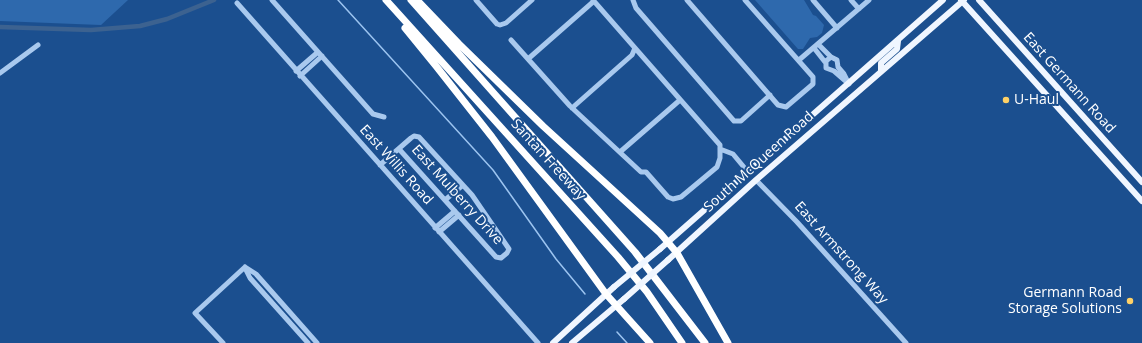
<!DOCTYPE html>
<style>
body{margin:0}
canvas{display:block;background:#1b4f8f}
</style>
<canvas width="1142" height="343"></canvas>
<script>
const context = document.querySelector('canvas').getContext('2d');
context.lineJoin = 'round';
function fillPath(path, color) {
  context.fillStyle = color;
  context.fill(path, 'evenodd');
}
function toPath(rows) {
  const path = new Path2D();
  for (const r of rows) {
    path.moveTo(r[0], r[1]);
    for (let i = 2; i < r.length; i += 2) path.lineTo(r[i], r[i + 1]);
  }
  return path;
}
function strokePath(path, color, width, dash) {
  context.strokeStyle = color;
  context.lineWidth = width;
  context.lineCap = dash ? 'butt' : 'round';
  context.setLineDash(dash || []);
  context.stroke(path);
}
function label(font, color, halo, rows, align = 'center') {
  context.font = font + ' "Open Sans",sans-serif';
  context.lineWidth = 4;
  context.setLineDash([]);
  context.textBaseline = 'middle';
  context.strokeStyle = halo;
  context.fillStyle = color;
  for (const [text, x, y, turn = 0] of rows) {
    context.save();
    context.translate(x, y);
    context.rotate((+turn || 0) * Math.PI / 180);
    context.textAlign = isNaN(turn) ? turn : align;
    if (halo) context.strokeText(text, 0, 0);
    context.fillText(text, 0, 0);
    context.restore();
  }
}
fillPath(toPath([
 [0,0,128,0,101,25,0,21],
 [755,0,804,0,813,15,816,16,824,25,822,33,817,37,810,38,803,49,798,49]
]), '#2e69ad');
strokePath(toPath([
 [338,0,493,170,556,259,585,294],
 [617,332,627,343]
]), '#9cc4f0', 1.5);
strokePath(toPath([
 [0,27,91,30,140,26,167,19,214,0]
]), '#3c6290', 4.5);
strokePath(toPath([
 [272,0,373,114,384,117],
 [476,0,497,24,500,25,506,23,532,0],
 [633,0,636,8,734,121,741,121,770,95],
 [687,0,778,105,786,107,813,84,813,77,745,0],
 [813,0,837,28],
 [851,0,859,9],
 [237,3,538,343],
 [511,40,570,106,641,172,646,172,668,197,673,199,681,197,717,167,720,158,720,145,593,0],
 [818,44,831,57],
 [814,48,825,62],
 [831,57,837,60,838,67,844,74,849,84,834,71,826,68,826,61,831,57],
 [528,59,594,1],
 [799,60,869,0],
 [296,71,318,52],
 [0,73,38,45],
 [300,76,322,56],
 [572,108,632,55,635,48],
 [720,149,733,154,748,172],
 [620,152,680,100],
 [380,165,411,138,414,136,419,137,472,195,509,249,507,253,501,258,496,257,399,149],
 [756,180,797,222,906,343],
 [445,200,463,185],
 [435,228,455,211],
 [439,232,459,215],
 [245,267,256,274,317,343],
 [245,268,250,278,308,343],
 [223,343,195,313,245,267]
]), '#a9c9ee', 5);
strokePath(toPath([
 [961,0,1142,201],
 [979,0,1142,182],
 [881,70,881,63,897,49,898,41],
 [660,249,943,0],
 [668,260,756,180,964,0],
 [553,343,614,287],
 [572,343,624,299]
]), '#f0f6ff', 6);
strokePath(toPath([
 [386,0,618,257,647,292,682,343],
 [411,0,635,252,705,343],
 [417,0,459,44,543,126,660,233,677,253,728,343],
 [405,28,436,66,492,137,606,294,650,343]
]), '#fff', 7);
strokePath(toPath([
 [614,287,660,249],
 [624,299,668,260]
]), '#f0f6ff', 6);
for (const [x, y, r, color] of [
 [1006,100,4,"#ffd166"],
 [1130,301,4,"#ffd166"]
]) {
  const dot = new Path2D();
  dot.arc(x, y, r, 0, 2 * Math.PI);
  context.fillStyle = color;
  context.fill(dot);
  strokePath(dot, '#1b4f8f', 1.5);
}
label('14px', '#fff', '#1b4f8f', [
 ["East Germann Road",1069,83,48],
 ["Santan Freeway",548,160,48],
 ["South McQueen Road",759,162,-42],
 ["East Willis Road",396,165,48],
 ["East Mulberry Drive",457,195,48],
 ["East Armstrong Way",841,253,48]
]);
label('14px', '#fff', '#1b4f8f', [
 ["U-Haul",1014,100],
 ["Germann Road",1122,293,"right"],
 ["Storage Solutions",1122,309,"right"]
], 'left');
</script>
